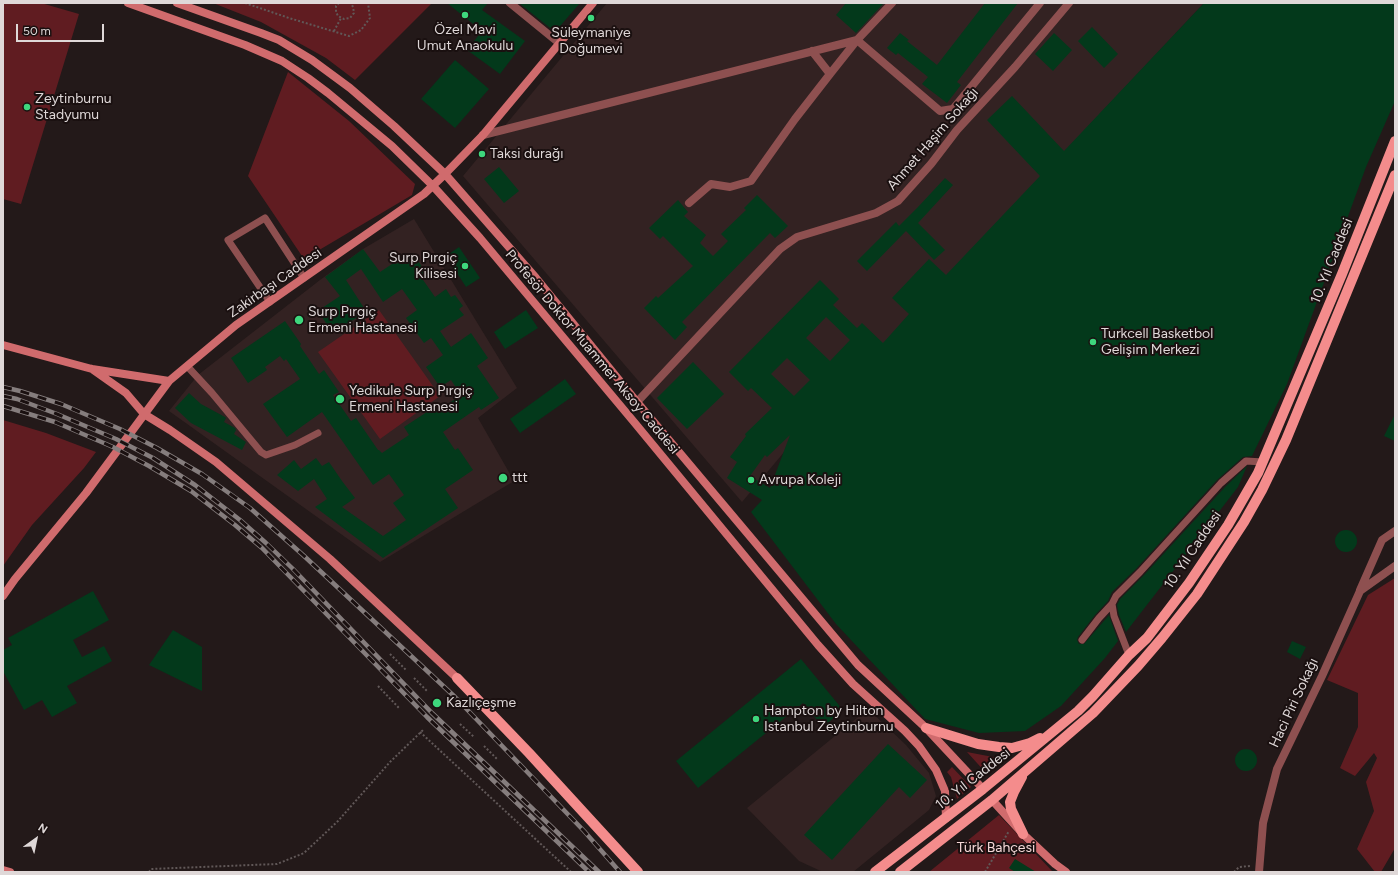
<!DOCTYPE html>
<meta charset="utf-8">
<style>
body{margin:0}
#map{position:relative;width:1398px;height:875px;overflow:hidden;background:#231919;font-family:Figtree,sans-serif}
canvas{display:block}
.frame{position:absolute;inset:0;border:4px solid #dfd8d8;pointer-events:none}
.north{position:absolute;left:16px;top:819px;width:40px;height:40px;-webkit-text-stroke:3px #1a1010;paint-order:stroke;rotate:33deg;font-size:11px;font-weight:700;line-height:16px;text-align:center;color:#dfd8d8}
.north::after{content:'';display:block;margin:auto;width:14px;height:18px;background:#dfd8d8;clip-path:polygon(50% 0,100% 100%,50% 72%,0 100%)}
.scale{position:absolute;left:16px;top:24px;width:88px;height:18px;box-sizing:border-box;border:2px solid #dfd8d8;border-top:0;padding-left:5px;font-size:12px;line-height:14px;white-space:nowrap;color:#dfd8d8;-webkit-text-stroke:3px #1a1010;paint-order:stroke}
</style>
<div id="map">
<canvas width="1398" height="875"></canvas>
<div class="frame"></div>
<div class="north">N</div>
<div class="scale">50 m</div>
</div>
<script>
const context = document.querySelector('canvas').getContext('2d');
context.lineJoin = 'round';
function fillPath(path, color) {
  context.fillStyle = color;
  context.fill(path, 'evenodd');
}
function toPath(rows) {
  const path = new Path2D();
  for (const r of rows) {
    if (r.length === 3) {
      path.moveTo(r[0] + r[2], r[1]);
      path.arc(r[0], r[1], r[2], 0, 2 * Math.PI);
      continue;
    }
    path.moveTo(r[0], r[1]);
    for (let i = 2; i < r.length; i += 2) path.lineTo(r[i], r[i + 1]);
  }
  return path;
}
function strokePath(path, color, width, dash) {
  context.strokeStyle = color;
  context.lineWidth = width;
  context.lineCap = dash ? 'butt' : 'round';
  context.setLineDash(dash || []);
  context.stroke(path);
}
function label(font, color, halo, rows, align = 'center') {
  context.font = font + ' Figtree,sans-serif';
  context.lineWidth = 4;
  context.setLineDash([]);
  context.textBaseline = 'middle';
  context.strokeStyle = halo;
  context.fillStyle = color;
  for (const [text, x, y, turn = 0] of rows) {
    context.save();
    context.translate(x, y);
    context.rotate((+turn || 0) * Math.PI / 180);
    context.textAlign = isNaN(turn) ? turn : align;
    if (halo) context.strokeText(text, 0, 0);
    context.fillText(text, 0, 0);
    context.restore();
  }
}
fillPath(toPath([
 [607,3,1204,3,796,438,742,502,463,176],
 [414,219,517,388,478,418,514,481,380,562,169,411,198,375,320,280,363,249],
 [868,709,906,745,929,773,936,796,929,810,853,872,823,872,799,861,747,808]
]), '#322');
fillPath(toPath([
 [3,3,41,3,79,14,21,204,3,199],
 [213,3,429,3,431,4,355,80,326,58,261,22],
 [288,72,349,121,415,184,412,195,304,259,248,176],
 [379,310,440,396,380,439,318,352],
 [3,420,46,433,96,452,84,468,32,525,3,566],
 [1395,578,1395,848,1381,872,1375,872,1357,849,1374,811,1366,782,1377,758,1374,753,1355,776,1340,768,1358,727,1358,693,1327,680,1368,595],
 [967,752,993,757,1007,758,987,774],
 [952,767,971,787,957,799,951,777,947,772],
 [999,815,1053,872,929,872]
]), '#601c21');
fillPath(toPath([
 [447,3,488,3,482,10,525,41,500,74,467,50,482,31],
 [519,3,580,3,555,32],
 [846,3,884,3,856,33,836,15],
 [985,3,1018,3,957,82,961,85,947,103,922,84,928,77,898,53,896,55,887,48,900,33,909,40,907,41,937,65],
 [1204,3,1395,3,1395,101,1366,167,1287,384,1252,456,1243,457,1217,480,1136,569,1112,592,1108,601,1095,615,1078,637,1077,640,1079,644,1084,644,1109,615,1118,641,1105,658,1061,706,1025,731,979,733,925,719,836,624,751,512,762,500,727,478,737,462,730,457,746,436,745,434,772,408,751,388,748,391,729,372,820,280,839,299,833,305,857,328,862,323,883,343,909,314,892,298,929,259,946,275,1040,176,987,120,1012,96,1064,151],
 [826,317,850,340,830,361,806,338],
 [787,358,810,380,794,396,771,374],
 [790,435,770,488,750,476,765,455,767,457],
 [1092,27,1118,54,1104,68,1078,41],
 [1054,33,1072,50,1053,71,1035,54],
 [455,60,489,89,455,128,421,99],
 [499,167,519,191,504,203,484,179],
 [945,178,953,185,918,223,945,250,934,260,906,231,867,271,857,261,896,222,899,226,918,207],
 [757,195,788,226,775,238,770,233,682,322,687,327,675,340,644,308,656,296,658,298,693,266,663,236,660,239,649,228,678,200,688,212,684,216,706,235,700,243,713,256,728,241,721,234,746,210,744,208],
 [459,247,480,278,466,287,446,256],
 [363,249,380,272,395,262,396,264,413,253,426,273,421,277,435,297,446,289,451,297,455,295,463,306,459,309,464,315,440,331,451,347,471,333,488,358,477,366,499,398,481,410,479,407,443,432,455,450,458,448,473,470,445,489,458,508,383,558,315,507,327,499,314,479,298,491,277,475,294,460,301,469,316,458,322,466,329,462,342,481,355,498,342,507,383,536,406,520,393,503,404,495,389,474,373,485,322,412,287,437,263,404,300,379,286,359,284,361,280,356,265,367,267,370,248,383,231,358,285,321,301,344,300,346,319,374,324,370,339,392,333,395,351,421,356,418,378,450,379,450,382,453,409,435,404,427,433,408,436,412,461,395,451,380,440,387,426,367,443,355,431,338,424,343,406,318,417,310,402,289,383,302,361,269,346,280,364,308,357,312,360,316,341,327,339,324,330,329,322,317,323,316,319,310,340,296,325,277],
 [526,310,538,328,505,349,494,332],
 [693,362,724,394,687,429,657,398],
 [565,379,576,394,520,433,510,419],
 [189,393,201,404,225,417,226,418,224,422,235,428,236,430,234,434,246,442,242,450,191,423,175,408],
 [1395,414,1395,441,1384,436],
 [1247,466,1238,487,1126,632,1119,615,1117,605,1120,599,1144,575,1225,487],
 [1346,541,11],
 [93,591,109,620,73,640,82,657,104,646,112,661,67,686,77,703,52,717,42,700,24,710,3,671,3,650,12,645,8,638],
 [173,630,202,647,202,691,149,665],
 [1292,641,1306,647,1300,659,1287,652],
 [801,659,843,710,823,727,803,703,698,788,676,761],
 [888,744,927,780,910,798,899,787,832,860,804,835],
 [1246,760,11],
 [1015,859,1036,872,1015,872,1009,868]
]), '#03391b');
strokePath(toPath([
 [245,3,289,18,349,36,361,30,370,18,368,3],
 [339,3,336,6,336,12,338,16,344,19,350,18,354,13,353,7,351,3],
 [334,31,341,18],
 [390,654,406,670],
 [414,678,427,691],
 [378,686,399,708],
 [460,724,474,737],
 [420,732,571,872],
 [484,746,498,760],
 [149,872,151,869,277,864,304,853,338,821,390,762,423,730],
 [985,872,1009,831],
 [1234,872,1239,867,1250,866]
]), '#615858', 2, [2, 2]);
strokePath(toPath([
 [270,302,228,240,265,218,304,278],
 [187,366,212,393,261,452,266,455,295,445,318,433],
 [1082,640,1099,618,1112,604],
 [1129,655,1114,616,1112,604,1116,596,1140,572,1221,483,1246,461,1263,462]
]), '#8e5050', 7);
strokePath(toPath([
 [510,3,559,43],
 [830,74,857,40,892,3],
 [483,135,857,40,940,111,953,109,1040,3],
 [689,203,711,184,730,187,751,181,795,119,830,74,812,51],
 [637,402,780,249,797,237,876,213,898,201,931,164,957,130,1015,67,1069,3],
 [1360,590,1382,540,1395,531],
 [1259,872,1263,823,1277,769,1322,676,1360,591,1395,566]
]), '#8e5050', 8);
strokePath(toPath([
 [128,3,245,45,282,61,308,78,328,93,392,146,433,186,480,238,634,422,818,645,853,684,905,731,919,746,936,770,945,791,946,818],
 [177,3,261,33,279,40,312,60,350,88,394,126,445,174,536,278,637,402,858,665,926,728,983,789],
 [3,345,92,369,169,381],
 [92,369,126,393,144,414,170,430,216,462,330,559,457,678],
 [3,596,15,579,86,493,169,381,236,325,424,194,445,174,483,135,593,3],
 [992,800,1023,834,1055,864,1066,872],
 [3,870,10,872]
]), '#d06b6d', 8);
strokePath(toPath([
 [457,678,529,753,638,872],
 [926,728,978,744,999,747,1012,748,1030,743,1040,738],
 [1022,777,1014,792,1010,802,1011,809,1023,834],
 [875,872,983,789,1078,711,1093,696,1129,655,1147,638,1189,583,1228,525,1258,473,1342,274,1395,141],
 [900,872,992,800,1093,713,1138,666,1162,638,1197,594,1244,522,1262,490,1286,440,1395,175]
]), '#f48c8c', 10);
const rail = toPath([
 [3,387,20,391,61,404,120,429,157,448,202,474,250,508,303,555,455,697,584,831,620,872],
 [3,396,17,399,57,414,116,439,153,458,195,485,240,520,266,543,292,568,432,713,599,872],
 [3,406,55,422,113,447,149,466,191,491,235,525,262,548,427,717,589,872]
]);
strokePath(rail, '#857d7d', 4.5);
strokePath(rail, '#1a1010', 3, [9]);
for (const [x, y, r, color] of [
 [465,15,4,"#3ed77d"],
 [591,18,4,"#3ed77d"],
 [27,107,4,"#3ed77d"],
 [482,154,4,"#3ed77d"],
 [465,266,4,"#3ed77d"],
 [299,320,5,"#3ed77d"],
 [1093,342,4,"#3ed77d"],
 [340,399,5,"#3ed77d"],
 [503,478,5,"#3ed77d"],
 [751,480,4,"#3ed77d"],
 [437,703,5,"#3ed77d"],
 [756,719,4,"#3ed77d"]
]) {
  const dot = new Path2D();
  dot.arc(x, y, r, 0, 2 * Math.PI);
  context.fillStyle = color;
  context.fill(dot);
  strokePath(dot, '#1a1010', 1.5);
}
label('14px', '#dfd8d8', '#1a1010', [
 ["Özel Mavi",465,30,"center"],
 ["Umut Anaokulu",465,46,"center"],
 ["Süleymaniye",591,33,"center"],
 ["Doğumevi",591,49,"center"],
 ["Zeytinburnu",35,99],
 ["Stadyumu",35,115],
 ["Taksi durağı",490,154],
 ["Surp Pırgiç",457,258,"right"],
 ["Kilisesi",457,274,"right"],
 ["Surp Pırgiç",308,312],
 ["Ermeni Hastanesi",308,328],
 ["Turkcell Basketbol",1101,334],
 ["Gelişim Merkezi",1101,350],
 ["Yedikule Surp Pırgiç",349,391],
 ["Ermeni Hastanesi",349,407],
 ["ttt",512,478],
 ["Avrupa Koleji",759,480],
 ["Kazlıçeşme",446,703],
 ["Hampton by Hilton",764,711],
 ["Istanbul Zeytinburnu",764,727]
], 'left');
label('14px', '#dfd8d8', '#1a1010', [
 ["Ahmet Haşim Sokağı",933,139,-49],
 ["10. Yıl Caddesi",1332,261,-68],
 ["Zakirbaşı Caddesi",275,283,-35],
 ["Profesör Doktor Muammer Aksoy Caddesi",592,352,50],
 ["10. Yıl Caddesi",1193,550,-56],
 ["Haci Piri Sokağı",1294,703,-65],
 ["10. Yıl Caddesi",973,779,-38]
]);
label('14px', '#f5d8d7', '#1a1010', [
 ["Türk Bahçesi",996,848]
]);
</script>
